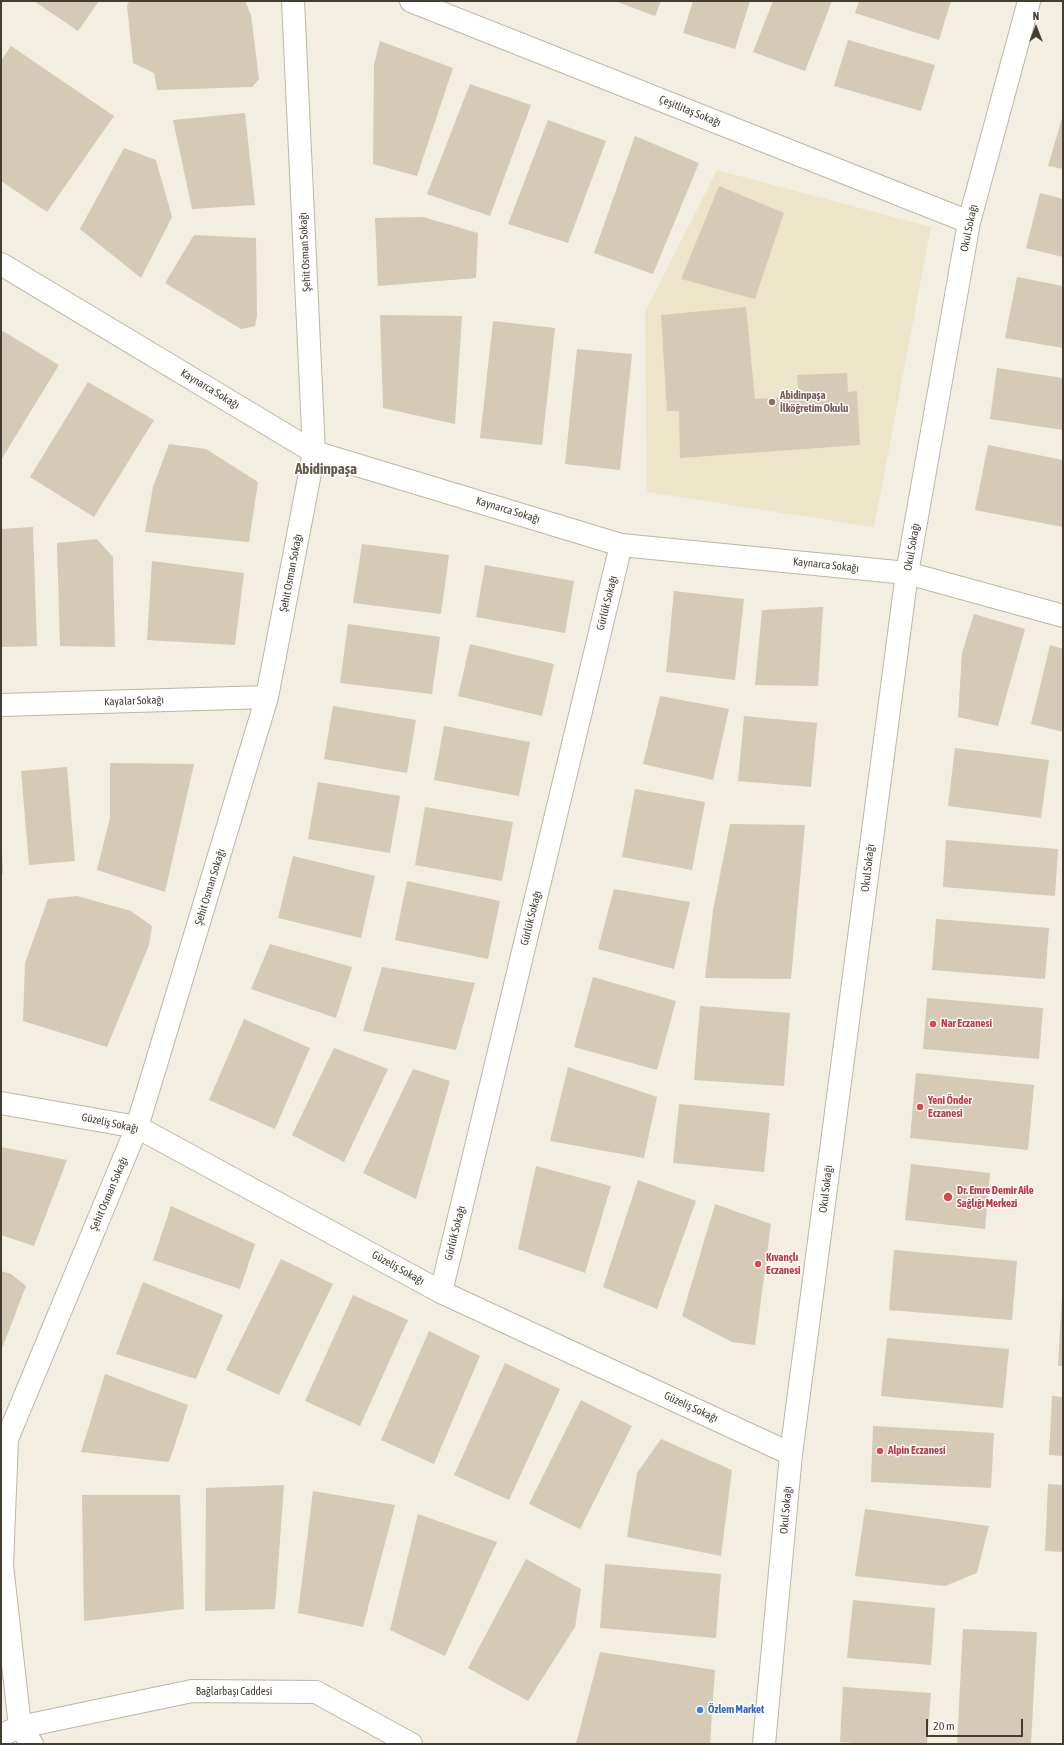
<!DOCTYPE html>
<meta charset="utf-8">
<style>
body{margin:0}
#map{position:relative;width:1064px;height:1745px;overflow:hidden;background:#f2eee2;font-family:"Asap Condensed",sans-serif}
canvas{display:block}
.frame{position:absolute;inset:0;border:2px solid #443e32;pointer-events:none}
.north{position:absolute;left:1016px;top:8px;width:40px;height:40px;-webkit-text-stroke:3px #fff;paint-order:stroke;rotate:0deg;font-size:11px;font-weight:700;line-height:16px;text-align:center;color:#443e32}
.north::after{content:'';display:block;margin:auto;width:14px;height:18px;background:#443e32;clip-path:polygon(50% 0,100% 100%,50% 72%,0 100%)}
.scale{position:absolute;left:926px;top:1719px;width:97px;height:18px;box-sizing:border-box;border:2px solid #443e32;border-top:0;padding-left:5px;font-size:12px;line-height:14px;white-space:nowrap;color:#443e32;-webkit-text-stroke:3px #fff;paint-order:stroke}
</style>
<div id="map">
<canvas width="1064" height="1745"></canvas>
<div class="frame"></div>
<div class="north">N</div>
<div class="scale">20 m</div>
</div>
<script>
const context = document.querySelector('canvas').getContext('2d');
context.lineJoin = 'round';
function fillPath(path, color) {
  context.fillStyle = color;
  context.fill(path, 'evenodd');
}
function toPath(rows) {
  const path = new Path2D();
  for (const r of rows) {
    path.moveTo(r[0], r[1]);
    for (let i = 2; i < r.length; i += 2) path.lineTo(r[i], r[i + 1]);
  }
  return path;
}
function strokePath(path, color, width, dash) {
  context.strokeStyle = color;
  context.lineWidth = width;
  context.lineCap = dash ? 'butt' : 'round';
  context.setLineDash(dash || []);
  context.stroke(path);
}
function label(font, color, halo, rows, align = 'center') {
  context.font = font + ' "Asap Condensed",sans-serif';
  context.lineWidth = 3;
  context.setLineDash([]);
  context.textBaseline = 'middle';
  context.strokeStyle = halo;
  context.fillStyle = color;
  for (const [text, x, y, turn = 0] of rows) {
    context.save();
    context.translate(x, y);
    context.rotate((+turn || 0) * Math.PI / 180);
    context.textAlign = isNaN(turn) ? turn : align;
    if (halo) context.strokeText(text, 0, 0);
    context.fillText(text, 0, 0);
    context.restore();
  }
}
fillPath(toPath([
 [717,170,931,227,874,527,647,492,645,312]
]), '#ede5ca');
fillPath(toPath([
 [34,1,99,1,78,31],
 [130,1,245,1,251,15,259,79,252,87,157,90,154,73,133,63,127,5],
 [615,1,661,1,655,16],
 [693,1,750,1,735,49,683,33],
 [773,1,832,1,805,71,753,52],
 [859,1,951,1,939,40,855,13],
 [848,40,935,65,921,111,834,86],
 [380,41,453,68,417,176,373,164,374,65],
 [11,46,114,116,47,212,1,181,1,61],
 [470,84,531,105,490,216,427,194],
 [245,113,255,205,192,209,173,120],
 [1063,115,1063,169,1048,166],
 [548,120,606,141,568,243,508,224],
 [635,136,699,163,653,274,594,253],
 [124,148,156,160,172,217,141,278,80,229],
 [719,186,784,213,755,299,681,279],
 [1040,193,1063,199,1063,257,1026,248],
 [423,217,478,233,476,278,378,286,375,218],
 [194,235,256,238,257,316,255,326,241,329,165,283],
 [1017,277,1063,286,1063,348,1005,338],
 [746,307,755,399,799,396,797,375,847,373,848,392,857,391,860,445,680,458,679,411,667,411,661,315],
 [380,315,462,316,455,424,383,408],
 [493,321,555,328,542,445,480,438],
 [1,330,59,365,1,460],
 [577,349,632,354,620,470,565,464],
 [997,368,1063,378,1063,430,990,419],
 [88,382,154,420,94,517,30,477],
 [169,444,206,449,258,482,249,542,145,532,153,487],
 [988,445,1063,460,1063,527,975,510],
 [33,527,37,646,1,647,1,529],
 [97,539,113,557,115,647,60,646,57,543],
 [362,544,449,555,441,614,353,603],
 [152,561,244,573,235,645,147,640],
 [485,565,574,581,565,633,476,617],
 [674,591,744,599,735,680,666,672],
 [823,607,818,686,755,685,762,610],
 [974,614,1025,629,998,726,958,717,962,653],
 [348,624,440,637,432,694,340,683],
 [470,644,554,664,542,716,458,696],
 [1050,645,1063,649,1063,732,1031,724],
 [660,696,729,709,713,780,643,764],
 [333,706,416,720,407,773,324,759],
 [744,716,817,723,811,787,738,781],
 [444,726,530,742,519,796,434,780],
 [955,748,1049,760,1041,818,948,806],
 [110,763,194,764,165,892,97,870,110,818],
 [67,767,75,861,29,865,21,771],
 [318,782,400,796,390,853,308,839],
 [635,789,705,802,692,870,622,857],
 [425,807,513,822,502,881,415,865],
 [730,824,805,825,791,979,705,978,713,911],
 [946,840,1058,849,1055,896,943,887],
 [1,851,2,851,3,873,1,874],
 [293,856,375,876,361,938,278,918],
 [407,881,500,901,488,959,395,940],
 [614,889,690,902,674,969,598,949],
 [77,896,131,911,152,926,149,945,107,1047,23,1021,25,963,48,899],
 [936,919,1049,928,1045,979,932,970],
 [270,944,352,967,336,1018,251,989],
 [382,967,475,983,456,1050,363,1031],
 [593,977,676,1001,657,1070,574,1047],
 [927,998,1043,1008,1039,1059,923,1049],
 [700,1006,790,1013,784,1086,694,1080],
 [244,1019,310,1048,275,1129,209,1100],
 [334,1048,388,1069,344,1162,292,1135],
 [568,1067,657,1097,644,1158,550,1141],
 [413,1069,450,1081,416,1199,363,1173],
 [916,1073,1034,1085,1028,1150,910,1138],
 [679,1104,770,1113,764,1172,673,1163],
 [1,1147,67,1160,34,1246,1,1235],
 [911,1164,990,1173,985,1229,905,1220],
 [536,1166,611,1186,585,1273,518,1249],
 [638,1180,696,1201,657,1309,603,1287],
 [715,1204,771,1224,755,1345,732,1342,682,1316],
 [171,1206,255,1244,240,1289,153,1260],
 [894,1250,1017,1261,1012,1320,889,1310],
 [281,1259,333,1284,279,1395,226,1370],
 [1,1271,11,1274,26,1286,1,1351],
 [143,1282,223,1315,196,1379,116,1354],
 [353,1295,408,1320,360,1426,305,1401],
 [1062,1296,1063,1296,1063,1366,1058,1366],
 [429,1331,480,1356,434,1464,381,1440],
 [887,1338,1009,1349,1003,1408,881,1396],
 [505,1363,560,1389,509,1500,454,1475],
 [105,1374,188,1405,169,1462,81,1452],
 [1052,1396,1063,1397,1063,1456,1049,1455],
 [581,1400,632,1426,580,1529,529,1504],
 [873,1426,994,1433,991,1488,871,1482],
 [661,1439,732,1470,721,1556,627,1537,637,1473],
 [1048,1484,1063,1485,1063,1552,1045,1551],
 [284,1485,275,1609,205,1611,206,1488],
 [313,1491,395,1505,363,1627,298,1613],
 [82,1495,180,1495,184,1609,84,1621],
 [865,1509,989,1526,977,1573,945,1586,855,1576],
 [418,1514,497,1542,445,1656,390,1630],
 [526,1559,581,1589,575,1627,528,1701,468,1668],
 [605,1564,721,1574,716,1638,600,1628],
 [853,1600,935,1608,931,1665,847,1658],
 [963,1629,1037,1632,1031,1744,957,1744],
 [600,1652,715,1670,710,1744,576,1744],
 [843,1687,931,1693,927,1744,872,1744,840,1742]
]), '#d4cab6');
const minor = toPath([
 [411,1,969,222],
 [1,264,314,452,621,545,907,573,1063,616],
 [1,705,267,697],
 [1,1103,137,1127,441,1292,791,1454],
 [441,1292,621,545],
 [32,1744,20,1727,2,1565,7,1439,137,1127,267,697,314,452,293,1],
 [764,1744,791,1454,907,573,969,222,1029,1]
]);
const tertiary = toPath([
 [1,1735,20,1727,192,1691,316,1692,411,1744]
]);
strokePath(minor, '#beb6a4', 24);
strokePath(tertiary, '#beb6a4', 24);
strokePath(minor, '#fff', 22);
strokePath(tertiary, '#fff', 22);
for (const [x, y, r, color] of [
 [772,402,4,"#8d6e63"],
 [933,1024,4,"#e0444e"],
 [920,1107,4,"#e0444e"],
 [948,1197,5,"#e0444e"],
 [758,1264,4,"#e0444e"],
 [880,1451,4,"#e0444e"],
 [700,1710,4,"#3f7fe0"]
]) {
  const dot = new Path2D();
  dot.arc(x, y, r, 0, 2 * Math.PI);
  context.fillStyle = color;
  context.fill(dot);
  strokePath(dot, '#fff', 1.5);
}
label('11px', '#443e32', '#fff', [
 ["Çeşitlitaş Sokağı",690,111,22],
 ["Okul Sokağı",969,228,-78],
 ["Şehit Osman Sokağı",305,252,-93],
 ["Kaynarca Sokağı",210,389,31],
 ["Kaynarca Sokağı",508,510,17],
 ["Okul Sokağı",912,547,-80],
 ["Kaynarca Sokağı",826,565,6],
 ["Şehit Osman Sokağı",291,573,-79],
 ["Gürlük Sokağı",607,603,-76],
 ["Kayalar Sokağı",134,701,-2],
 ["Okul Sokağı",868,868,-83],
 ["Şehit Osman Sokağı",210,887,-73],
 ["Gürlük Sokağı",531,918,-76],
 ["Güzeliş Sokağı",110,1123,12],
 ["Okul Sokağı",826,1189,-83],
 ["Şehit Osman Sokağı",109,1194,-67],
 ["Gürlük Sokağı",455,1233,-76],
 ["Güzeliş Sokağı",398,1268,29],
 ["Güzeliş Sokağı",691,1407,25],
 ["Okul Sokağı",786,1510,-85],
 ["Bağlarbaşı Caddesi",234,1692]
]);
label('bold 11px', '#785e54', '#fff', [
 ["Abidinpaşa",780,396],
 ["İlköğretim Okulu",780,409]
], 'left');
label('bold 11px', '#be3a42', '#fff', [
 ["Nar Eczanesi",941,1024],
 ["Yeni Önder",928,1101],
 ["Eczanesi",928,1114],
 ["Dr. Emre Demir Aile",957,1191],
 ["Sağlığı Merkezi",957,1204],
 ["Kıvançlı",766,1258],
 ["Eczanesi",766,1271],
 ["Alpin Eczanesi",888,1451]
], 'left');
label('bold 11px', '#366cbe', '#fff', [
 ["Özlem Market",708,1710]
], 'left');
label('bold 15px', '#675c49', '#fff', [
 ["Abidinpaşa",326,469]
]);
</script>
